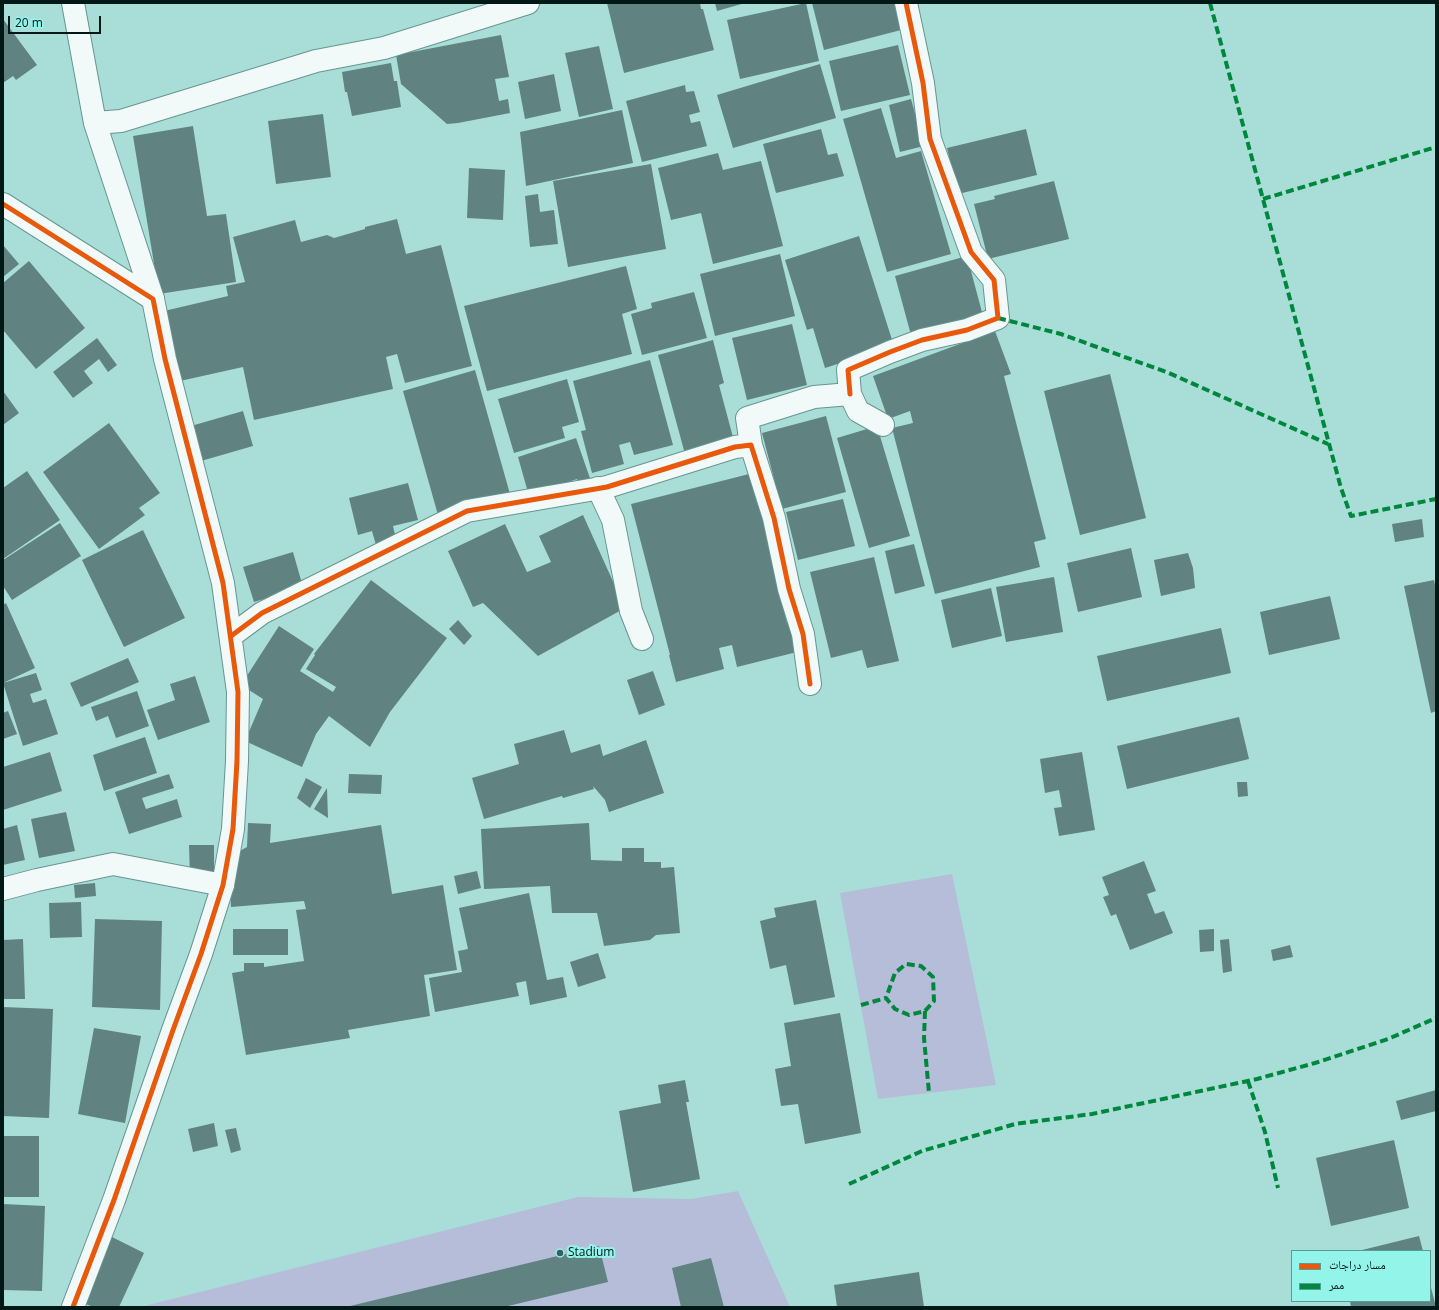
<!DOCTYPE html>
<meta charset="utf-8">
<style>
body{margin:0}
#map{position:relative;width:1439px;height:1310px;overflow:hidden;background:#a9ded8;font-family:"Open Sans","Noto Naskh Arabic",sans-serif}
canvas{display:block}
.frame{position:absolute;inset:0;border:4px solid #001917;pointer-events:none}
.legend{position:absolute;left:1291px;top:1250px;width:140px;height:52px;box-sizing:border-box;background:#93f4ea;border:1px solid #589c96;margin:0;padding:5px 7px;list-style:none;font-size:12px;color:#001917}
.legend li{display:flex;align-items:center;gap:8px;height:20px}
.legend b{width:20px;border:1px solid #589c96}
.scale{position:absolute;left:8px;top:16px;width:93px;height:18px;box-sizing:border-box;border:2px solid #001917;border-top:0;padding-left:5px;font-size:12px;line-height:14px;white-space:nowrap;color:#001917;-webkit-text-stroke:3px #93f4ea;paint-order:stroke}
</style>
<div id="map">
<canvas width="1439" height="1310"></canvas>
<div class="frame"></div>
<ul class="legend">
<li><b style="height:5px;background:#e8590c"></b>مسار دراجات</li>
<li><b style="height:5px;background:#00873e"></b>ممر</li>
</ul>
<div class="scale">20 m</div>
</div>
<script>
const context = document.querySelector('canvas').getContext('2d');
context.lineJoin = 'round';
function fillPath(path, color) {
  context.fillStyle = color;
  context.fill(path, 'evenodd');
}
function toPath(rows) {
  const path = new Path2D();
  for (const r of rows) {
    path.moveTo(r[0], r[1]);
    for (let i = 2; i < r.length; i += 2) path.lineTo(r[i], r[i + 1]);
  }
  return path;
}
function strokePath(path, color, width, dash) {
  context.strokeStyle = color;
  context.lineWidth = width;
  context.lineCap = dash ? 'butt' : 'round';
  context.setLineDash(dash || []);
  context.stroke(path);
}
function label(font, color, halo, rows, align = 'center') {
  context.font = font + ' "Open Sans",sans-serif';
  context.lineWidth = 4;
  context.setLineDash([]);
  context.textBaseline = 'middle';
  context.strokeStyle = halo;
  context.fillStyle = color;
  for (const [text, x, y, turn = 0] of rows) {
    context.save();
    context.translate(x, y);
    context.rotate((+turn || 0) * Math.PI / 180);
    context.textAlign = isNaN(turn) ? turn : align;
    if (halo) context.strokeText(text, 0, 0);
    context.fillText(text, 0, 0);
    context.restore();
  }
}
fillPath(toPath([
 [952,874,996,1085,878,1099,840,893],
 [738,1191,790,1307,140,1307,578,1197,691,1199]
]), '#b5bdd9');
fillPath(toPath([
 [607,3,700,3,701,9,703,9,714,50,624,73],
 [715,3,745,3,717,11],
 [806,3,819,61,740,79,727,20],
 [812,3,894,3,901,30,824,50],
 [3,19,37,65,16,80,13,76,3,83],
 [501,35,509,77,495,79,499,101,508,99,510,113,458,123,447,124,401,84,396,55],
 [898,45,910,95,841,111,829,61],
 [599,46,613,109,579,117,565,53],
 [391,63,394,81,397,81,401,107,352,116,347,92,345,92,342,72],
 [820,64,836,118,733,148,717,95],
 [554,74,561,111,525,119,518,82],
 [685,85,686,92,694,91,700,112,689,115,691,123,700,121,707,146,642,162,626,101],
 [911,99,924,146,900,152,889,105],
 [881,108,896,158,921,151,951,254,887,272,843,119],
 [622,110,633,163,526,186,520,132],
 [323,114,331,177,276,184,268,121],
 [193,126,207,216,226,214,236,282,159,294,133,136],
 [821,129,828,155,837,153,844,176,776,193,763,144],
 [1026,129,1037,175,958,194,947,148],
 [718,153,723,170,761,161,783,246,713,264,701,213,671,220,658,168],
 [651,164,666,249,568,267,553,181],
 [469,168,505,170,503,220,467,218],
 [1054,181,1069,239,988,259,974,204,995,199,994,196],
 [538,194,540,212,554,210,558,244,530,247,525,196],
 [397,219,406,254,441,245,472,366,405,383,397,354,386,357,393,389,254,420,243,367,180,381,164,311,228,296,226,286,245,282,233,237,295,220,301,242,327,235,334,238,365,229,365,227],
 [859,236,894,346,825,368,813,328,807,330,785,260],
 [3,245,19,264,3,277],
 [780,254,795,316,715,336,700,274],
 [967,256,983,316,911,335,895,276],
 [29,261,85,328,36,369,3,330,3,283],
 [626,266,637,309,622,314,632,354,487,391,464,306],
 [694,292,707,338,642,355,631,314,652,308,651,303],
 [792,324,807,385,747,400,732,338],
 [995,331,1011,374,1004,376,1046,539,1034,542,1040,567,935,594,892,428,913,423,910,411,888,419,873,376],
 [97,338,117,365,108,372,99,359,84,371,93,383,73,398,53,372],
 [713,340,724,383,719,385,734,441,685,454,658,355],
 [650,360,673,445,634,455,630,442,619,445,624,464,592,473,581,431,586,430,573,381],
 [475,370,510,494,438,515,403,391],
 [1110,374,1146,518,1080,535,1044,391],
 [567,379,579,422,562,427,565,438,514,453,498,399],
 [3,391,19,413,3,425],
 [243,411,253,446,201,461,191,426],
 [826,416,846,492,782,509,762,433],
 [109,423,160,493,139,508,145,515,99,549,43,472],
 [877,426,910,536,869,548,837,438],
 [576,438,592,484,581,488,577,479,529,496,518,457],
 [27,471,60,520,3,559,3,488],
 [749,474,757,503,761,502,773,565,787,623,790,623,797,652,737,667,732,645,719,648,724,669,676,682,669,655,670,655,631,504],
 [408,483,418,520,393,526,396,539,376,545,372,531,358,535,349,498],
 [843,499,855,546,798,560,786,512],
 [583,515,625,608,538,656,483,603,473,607,448,551,505,524,527,572,551,562,539,536],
 [1422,519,1424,537,1395,542,1392,524],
 [60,523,81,556,12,600,3,586,3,560],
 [143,530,185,618,124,647,82,560],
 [914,544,925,586,895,594,885,551],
 [1131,548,1142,597,1078,612,1067,563],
 [293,552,303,587,254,602,243,567],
 [1188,553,1193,568,1195,588,1161,596,1154,560],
 [874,557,899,661,867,668,862,650,831,658,810,572],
 [1054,577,1063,632,1006,642,996,587],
 [371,580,447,638,390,712,370,747,329,716,316,734,302,767,245,741,263,699,241,685,279,626,314,649,300,671,333,692,336,687,306,669,315,655,314,654],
 [1434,580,1436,591,1436,711,1431,713,1404,586],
 [991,588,1002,636,952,648,941,600],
 [1330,596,1340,639,1269,655,1260,612],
 [6,603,35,668,3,683,3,605],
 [458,620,472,636,464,645,449,629],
 [1221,628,1231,673,1107,701,1097,656],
 [128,658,139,682,81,707,70,683],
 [653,671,665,705,639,715,627,680],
 [36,673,42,690,30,694,33,703,46,699,58,734,23,746,3,683],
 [195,676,210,722,158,740,147,710,175,700,170,684],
 [137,691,149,726,116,738,108,716,96,721,91,707],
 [8,711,17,734,3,739,3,713],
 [1239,717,1249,759,1127,789,1117,746],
 [564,730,571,753,600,744,603,756,646,740,664,793,609,812,605,800,593,786,594,789,563,798,562,796,484,819,472,778,519,764,514,744],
 [145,737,157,773,104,791,93,755],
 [50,752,62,791,3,810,3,767],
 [1082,752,1095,830,1059,836,1054,808,1062,807,1059,790,1045,793,1040,759],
 [169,774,174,788,142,798,146,809,177,799,182,817,129,834,115,792],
 [349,774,382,775,381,794,348,793],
 [306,778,322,787,310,808,297,798],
 [1237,782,1247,782,1248,796,1238,797],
 [327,788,328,818,314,809],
 [66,812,75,851,39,858,31,819],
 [248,823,271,824,270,843,381,825,392,894,443,885,457,970,424,975,430,1016,348,1030,350,1038,246,1055,232,973,244,971,244,963,264,963,264,967,304,961,296,910,306,909,304,901,231,907,229,857,247,847],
 [589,823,591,860,622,861,622,848,644,848,644,862,661,862,661,868,674,867,680,933,656,935,650,940,604,946,597,913,552,913,550,886,484,889,481,829],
 [17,825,25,860,3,865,3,829],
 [189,845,214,845,214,876,190,877],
 [1144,861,1156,891,1147,894,1155,914,1164,911,1173,933,1130,950,1116,914,1111,916,1103,897,1109,895,1102,877],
 [477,871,481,888,458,894,454,876],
 [95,883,96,896,75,898,74,885],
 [529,893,547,980,563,977,567,997,530,1005,526,981,516,983,519,996,435,1012,429,978,462,972,458,951,468,949,459,908],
 [816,900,835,997,794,1005,786,965,770,969,760,921,776,917,774,908],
 [81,902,82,937,50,938,49,903],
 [95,919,162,921,160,1010,92,1007],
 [233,929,288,929,288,955,233,955],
 [1214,929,1214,951,1200,952,1199,930],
 [23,939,25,999,3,999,3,940],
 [1229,939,1232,971,1223,973,1220,940],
 [1290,945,1293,957,1273,961,1271,950],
 [598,953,606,978,578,987,570,962],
 [3,1007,53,1009,49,1118,3,1116],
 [840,1013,861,1133,805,1144,798,1104,781,1106,775,1069,791,1066,784,1023],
 [94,1028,141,1036,125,1123,78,1114],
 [685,1080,689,1102,686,1102,700,1179,633,1192,619,1111,661,1103,658,1085],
 [1436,1090,1436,1111,1401,1120,1396,1101],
 [214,1123,218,1146,193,1152,188,1129],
 [236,1128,241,1150,231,1153,225,1130],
 [3,1136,39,1136,39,1197,3,1197],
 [1394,1140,1409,1208,1331,1226,1316,1158],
 [3,1204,45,1206,42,1291,3,1290],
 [110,1236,144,1253,119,1307,93,1307,79,1301],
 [1419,1236,1423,1251,1362,1251,1362,1250],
 [599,1246,608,1282,504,1307,346,1307],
 [711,1258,724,1307,681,1307,672,1268],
 [919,1272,924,1307,837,1307,834,1285],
 [1430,1284,1436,1307,1351,1307,1350,1301,1430,1301]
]), '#608280');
const street = toPath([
 [73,3,95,123,153,299],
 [95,123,121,121,316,61,384,48,528,3],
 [850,394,848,370,890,352,922,340,967,330,998,318,994,280,971,252,930,139,923,83,906,3],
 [751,445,747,418,814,397,850,394,858,411,883,425],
 [598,488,613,520,631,611,642,639],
 [231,636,262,613,467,511,607,487,735,447,751,445,774,518,789,589,803,634,810,684],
 [3,889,37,880,113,864,223,885]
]);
const secondary = toPath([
 [3,204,153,299,165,359,223,583,238,692,237,761,233,829,223,885,201,954,173,1030,114,1200,73,1307]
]);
strokePath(street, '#669590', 24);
strokePath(secondary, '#669590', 24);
strokePath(street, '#f2faf9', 22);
strokePath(secondary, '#f2faf9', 22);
strokePath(toPath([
 [1210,3,1341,488,1351,516,1436,499],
 [1263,199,1436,147],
 [998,318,1061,334,1169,373,1328,444],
 [861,1005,886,998,895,1009,909,1015,925,1011,934,1001,933,977,921,966,906,964,895,973,886,998],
 [925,1011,924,1038,929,1093],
 [1248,1081,1265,1132,1278,1188],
 [849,1184,922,1151,1015,1124,1092,1114,1257,1079,1315,1063,1388,1039,1436,1018]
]), '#00873e', 4, [8, 4]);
strokePath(toPath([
 [3,204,153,299,165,359,223,583,238,692,237,761,233,829,223,885,201,954,173,1030,114,1200,73,1307],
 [850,394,848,370,890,352,922,340,967,330,998,318,994,280,971,252,930,139,923,83,906,3],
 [231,636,262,613,467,511,607,487,735,447,751,445,774,518,789,589,803,634,810,684]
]), '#e8590c', 5);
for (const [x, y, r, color] of [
 [560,1253,4,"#3b5e5b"]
]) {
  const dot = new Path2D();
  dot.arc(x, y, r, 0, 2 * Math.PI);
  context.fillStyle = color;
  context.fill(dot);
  strokePath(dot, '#93f4ea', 1.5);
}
label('12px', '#001917', '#93f4ea', [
 ["Stadium",568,1253]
], 'left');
</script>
